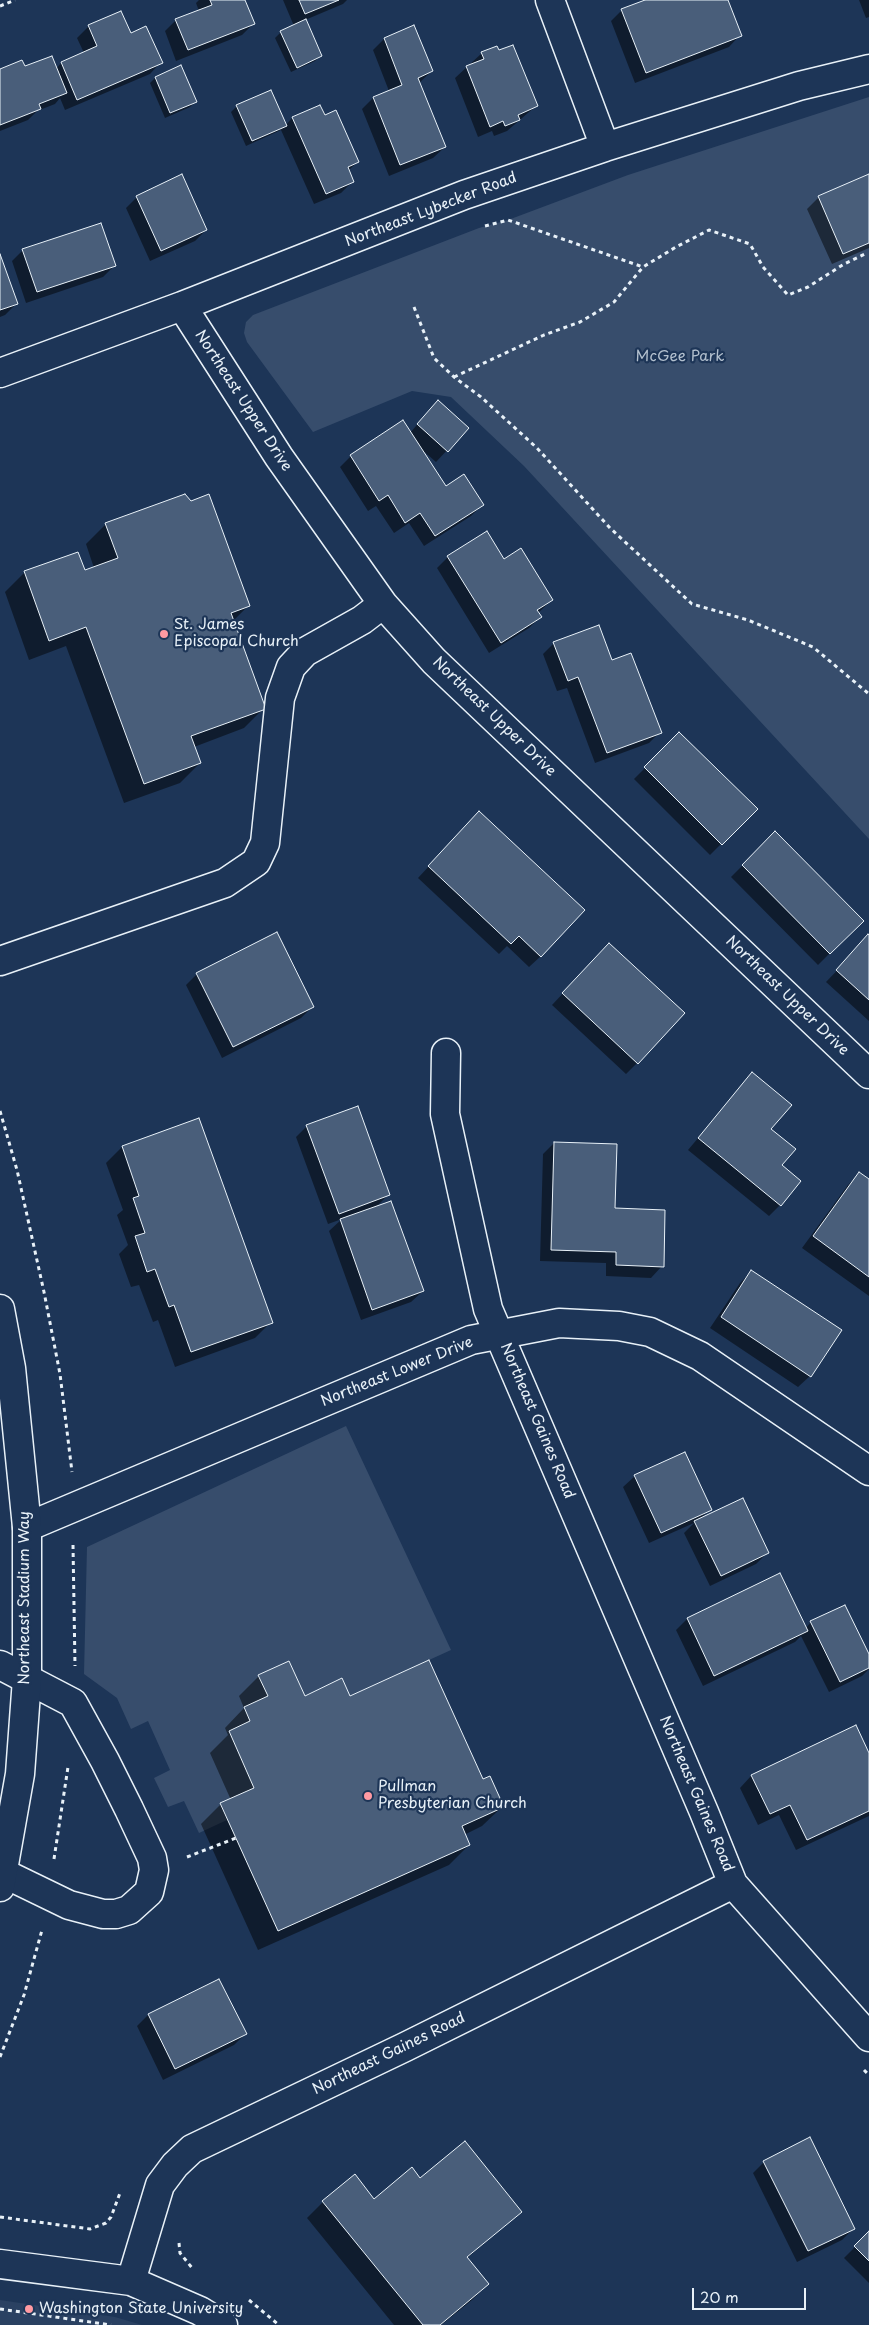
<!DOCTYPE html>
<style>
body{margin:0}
#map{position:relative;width:869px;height:2325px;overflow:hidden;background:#1d3557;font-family:"Playpen Sans",sans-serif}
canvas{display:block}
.scale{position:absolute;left:692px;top:2288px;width:114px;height:22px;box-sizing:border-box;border:2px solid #e8f1f8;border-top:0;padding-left:6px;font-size:15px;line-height:18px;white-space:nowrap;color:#e8f1f8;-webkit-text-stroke:4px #1d3557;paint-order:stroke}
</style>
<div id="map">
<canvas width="869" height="2325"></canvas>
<div class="scale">20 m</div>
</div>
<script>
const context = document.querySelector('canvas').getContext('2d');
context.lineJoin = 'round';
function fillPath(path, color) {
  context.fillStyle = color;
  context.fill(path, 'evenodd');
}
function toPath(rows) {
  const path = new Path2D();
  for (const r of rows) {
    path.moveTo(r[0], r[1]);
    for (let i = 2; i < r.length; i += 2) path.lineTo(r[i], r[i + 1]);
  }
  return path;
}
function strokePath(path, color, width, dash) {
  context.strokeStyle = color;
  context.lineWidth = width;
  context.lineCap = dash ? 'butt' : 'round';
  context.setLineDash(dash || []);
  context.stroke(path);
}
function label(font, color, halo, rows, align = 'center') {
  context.font = font + ' "Playpen Sans",sans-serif';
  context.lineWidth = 4.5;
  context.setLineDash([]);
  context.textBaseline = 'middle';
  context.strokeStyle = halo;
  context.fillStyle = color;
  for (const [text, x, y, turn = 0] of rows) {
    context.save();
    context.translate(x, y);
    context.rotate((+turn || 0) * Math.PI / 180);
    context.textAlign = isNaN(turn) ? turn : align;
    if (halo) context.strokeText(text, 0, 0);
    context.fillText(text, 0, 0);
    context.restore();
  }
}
fillPath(toPath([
 [0,2300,115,2317,142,2325,0,2325]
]), '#2a4162');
fillPath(toPath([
 [869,97,869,839,524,466,451,397,412,391,313,432,247,342,244,333,246,322,253,315,479,228,508,220,628,175],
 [346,1426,451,1650,350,1696,341,1679,305,1696,258,1675,268,1696,244,1707,250,1721,229,1732,254,1788,220,1804,227,1820,199,1833,184,1801,168,1807,154,1778,170,1770,148,1721,131,1729,117,1698,84,1674,87,1547]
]), '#374d6c');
fillPath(toPath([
 [199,0,244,0,253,24,242,35,176,61,165,31,176,20,199,11,196,3],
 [283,0,347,0,343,4,305,20,321,55,315,61,291,72,275,38,281,32,294,26],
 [648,0,726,0,740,35,729,47,635,83,611,21,622,10],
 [859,0,869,0,869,17,866,18],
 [120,13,130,35,161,62,150,74,65,110,60,98,55,104,37,111,28,120,0,131,0,70,24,68,56,69,61,63,84,53,77,38,89,26],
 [414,27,432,71,419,83,445,147,433,158,389,176,362,109,373,98,389,91,373,50,384,39],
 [482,53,536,106,507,131,494,136,492,131,478,137,455,78],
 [155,78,196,101,190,107,165,118,150,83],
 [237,106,285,126,292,118,320,106,357,162,348,171,353,181,341,193,314,204,281,130,246,146,231,112],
 [869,175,869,248,832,264,807,209,819,197],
 [137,197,206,230,195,241,150,261,126,208],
 [23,250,114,266,103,277,26,303,12,261],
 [0,258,17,303,5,315,0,317],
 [427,413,468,428,436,462,421,449,445,488,482,505,471,516,424,546,409,523,394,533,376,506,368,511,340,467,351,456,410,433],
 [106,524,248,606,233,621,264,708,244,728,194,747,200,763,180,783,124,803,66,646,29,660,5,592,25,572,84,571,94,568,86,544],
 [448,557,504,560,552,600,538,613,540,617,529,628,489,653,437,568],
 [554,643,611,662,660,732,649,743,595,763,567,688,557,691,543,654],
 [679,734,756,809,710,855,634,779],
 [468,824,541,956,529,967,507,946,499,954,418,878],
 [775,833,862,921,818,965,731,877],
 [869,937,869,1021,826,982],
 [598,956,637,1063,626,1074,552,1005],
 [197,974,312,1007,301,1018,222,1058,186,985],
 [752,1074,781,1165,780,1205,769,1216,688,1150],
 [198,1120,271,1322,255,1338,175,1367,158,1320,153,1322,139,1285,131,1287,119,1254,128,1245,117,1215,123,1210,106,1163,122,1147],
 [307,1126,389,1194,376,1207,423,1291,411,1302,361,1320,329,1231,342,1219,328,1224,296,1137],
 [554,1143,662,1266,651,1278,606,1276,606,1263,540,1261,543,1154],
 [859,1174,869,1181,869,1296,802,1248,848,1185],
 [751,1272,810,1376,798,1387,710,1328,740,1283],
 [635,1476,710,1509,700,1519,768,1552,756,1564,710,1586,684,1533,694,1523,649,1543,623,1487],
 [779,1575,805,1629,811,1622,869,1657,869,1669,862,1676,829,1692,801,1636,795,1642,703,1686,676,1630,687,1619],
 [259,1676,304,1697,349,1698,483,1781,502,1807,482,1826,464,1835,469,1845,449,1865,258,1950,201,1824,221,1804,231,1800,210,1753,228,1735,225,1728,244,1708,239,1696],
 [856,1727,869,1755,869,1816,796,1850,779,1815,758,1825,740,1788,751,1776],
 [219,1980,245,2034,234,2045,163,2080,137,2026,148,2015],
 [764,2162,853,2229,842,2240,797,2262,753,2173],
 [373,2201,520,2212,467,2258,488,2284,472,2300,441,2325,394,2325,307,2218,323,2202],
 [869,2233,869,2283,844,2258]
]), '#0007');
const building = toPath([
 [210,0,245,0,255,24,188,50,175,19,212,5,210,0],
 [299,0,339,0,305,14,299,0],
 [645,0,728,0,742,36,646,73,621,9,645,0],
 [121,11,131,33,146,26,163,63,77,100,61,62,97,46,88,25,121,11],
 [306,19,322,56,297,68,280,31,306,19],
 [414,25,433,71,418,78,446,147,400,165,373,97,402,85,384,38,414,25],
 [513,45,538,106,518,115,520,120,505,126,503,121,490,127,466,66,484,59,481,52,497,46,499,50,513,45],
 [52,56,67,93,39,104,41,109,0,125,0,69,22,60,25,66,52,56],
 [181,65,197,102,170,113,155,77,181,65],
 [271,90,287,126,252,141,236,105,271,90],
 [320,105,325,115,336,110,359,162,348,167,354,182,326,194,292,117,320,105],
 [182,174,207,230,161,251,136,196,182,174],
 [869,174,869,243,843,254,818,196,869,174],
 [101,223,116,266,37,292,22,249,101,223],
 [0,254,18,304,0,310,0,254],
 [438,400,469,428,448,452,417,424,438,400],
 [403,420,446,486,464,474,484,505,435,536,420,513,405,523,388,495,379,501,350,455,403,420],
 [185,494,191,501,209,494,250,606,231,613,266,709,191,736,201,763,144,784,86,627,49,641,24,571,78,552,85,570,118,558,105,523,185,494],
 [487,531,504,559,521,548,553,600,537,610,542,617,501,643,447,556,487,531],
 [599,625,612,660,631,653,662,733,607,753,578,677,568,681,553,642,599,625],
 [679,732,758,809,722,845,644,767,679,732],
 [479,811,585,910,541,957,519,936,511,944,428,866,479,811],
 [775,831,864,921,830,954,742,865,775,831],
 [277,932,314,1007,233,1047,196,973,277,932],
 [868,934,869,935,869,1000,836,970,868,934],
 [609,943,685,1013,638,1064,562,993,609,943],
 [752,1072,792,1105,771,1129,796,1149,782,1165,801,1181,781,1206,698,1138,752,1072],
 [358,1106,390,1195,339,1214,306,1125,358,1106],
 [199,1118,273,1323,191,1352,174,1305,169,1307,155,1269,147,1272,135,1236,145,1233,133,1198,139,1196,122,1146,199,1118],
 [554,1142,617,1144,615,1208,665,1210,664,1267,616,1265,616,1252,551,1250,554,1142],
 [859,1172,869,1179,869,1277,813,1236,859,1172],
 [391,1201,424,1291,372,1310,340,1219,391,1201],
 [751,1270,842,1330,811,1377,721,1317,751,1270],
 [685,1452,712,1510,661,1533,634,1475,685,1452],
 [743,1498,769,1553,721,1576,694,1521,743,1498],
 [780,1573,808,1631,714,1676,687,1618,780,1573],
 [845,1605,869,1654,869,1668,840,1682,810,1621,845,1605],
 [429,1660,483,1779,490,1776,504,1807,462,1826,470,1845,278,1931,220,1803,254,1788,229,1731,250,1721,244,1707,268,1696,258,1675,289,1661,305,1696,342,1678,350,1696,429,1660],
 [856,1725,869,1753,869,1811,807,1840,790,1805,770,1814,751,1775,856,1725],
 [219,1979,247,2034,175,2069,148,2014,219,1979],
 [810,2137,855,2229,808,2251,763,2161,810,2137],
 [465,2141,522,2212,467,2257,489,2284,440,2325,423,2325,322,2201,355,2174,374,2199,412,2167,420,2178,465,2141],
 [869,2231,869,2261,854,2246,869,2231]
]);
fillPath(building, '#495e7a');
strokePath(building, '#e8f1f8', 1);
const minor = toPath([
 [550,0,605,147],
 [182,306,279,457,383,604,434,661,869,1074],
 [0,373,182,306,464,195,605,147,799,86,869,69],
 [0,961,225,883,256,862,265,843,280,698,291,667,305,652,362,620,383,604],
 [27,1527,471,1340,559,1323,619,1326,650,1332,700,1356,869,1471],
 [0,1665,73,1703,105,1761,129,1809,152,1858,154,1870,149,1892,129,1910,116,1914,103,1914,69,1905,3,1873],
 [733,1884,869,2037],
 [0,2264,131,2281,200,2311,223,2325],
 [131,2281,160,2185,175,2165,192,2149,405,2047,733,1884,704,1812,488,1309,445,1114,446,1053]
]);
const major = toPath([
 [0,1309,11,1368,27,1527,27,1679,20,1774,0,1887]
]);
strokePath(minor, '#e8f1f8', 31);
strokePath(major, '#e8f1f8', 31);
strokePath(toPath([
 [0,6,15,0],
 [485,226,508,220,643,267],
 [414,307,434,358,454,377,481,397,537,448,610,528,692,604,748,620,813,647,869,694],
 [454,377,544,335,580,322,614,302,643,267,676,247,709,230,750,244,763,267,788,295,808,287,844,264,865,254],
 [0,1111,17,1170,44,1292,60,1374,72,1472],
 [73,1545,75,1666],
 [187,1857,236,1838],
 [54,1859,68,1767],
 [0,2057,24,1995,42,1930],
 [864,2070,869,2075],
 [0,2217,90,2229,106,2223,111,2217,120,2193],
 [179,2243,180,2253,193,2269],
 [249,2300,279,2325],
 [0,2309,111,2325]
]), '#e8f1f8', 3, [4, 4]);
strokePath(minor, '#1d3557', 28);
strokePath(major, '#1d3557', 28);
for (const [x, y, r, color] of [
 [164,634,5,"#ff9aa2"],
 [368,1796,5,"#ff9aa2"],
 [29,2309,5,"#ff9aa2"]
]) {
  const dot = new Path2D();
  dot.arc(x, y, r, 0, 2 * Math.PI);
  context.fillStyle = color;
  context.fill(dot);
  strokePath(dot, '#1d3557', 2);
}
label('15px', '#e8f1f8', '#1d3557', [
 ["Northeast Lybecker Road",431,210,-21],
 ["Northeast Upper Drive",243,401,57],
 ["Northeast Upper Drive",494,717,44],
 ["Northeast Upper Drive",787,996,44],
 ["Northeast Lower Drive",397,1372,-22],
 ["Northeast Gaines Road",537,1421,67],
 ["Northeast Stadium Way",25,1598,-90],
 ["Northeast Gaines Road",696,1794,67],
 ["Northeast Gaines Road",389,2054,-26]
]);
label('15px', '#b3c0ce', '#1d3557', [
 ["McGee Park",680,357]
]);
label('15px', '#e8f1f8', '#1d3557', [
 ["St. James",174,625],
 ["Episcopal Church",174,642],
 ["Pullman",378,1787],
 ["Presbyterian Church",378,1804],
 ["Washington State University",39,2309]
], 'left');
</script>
